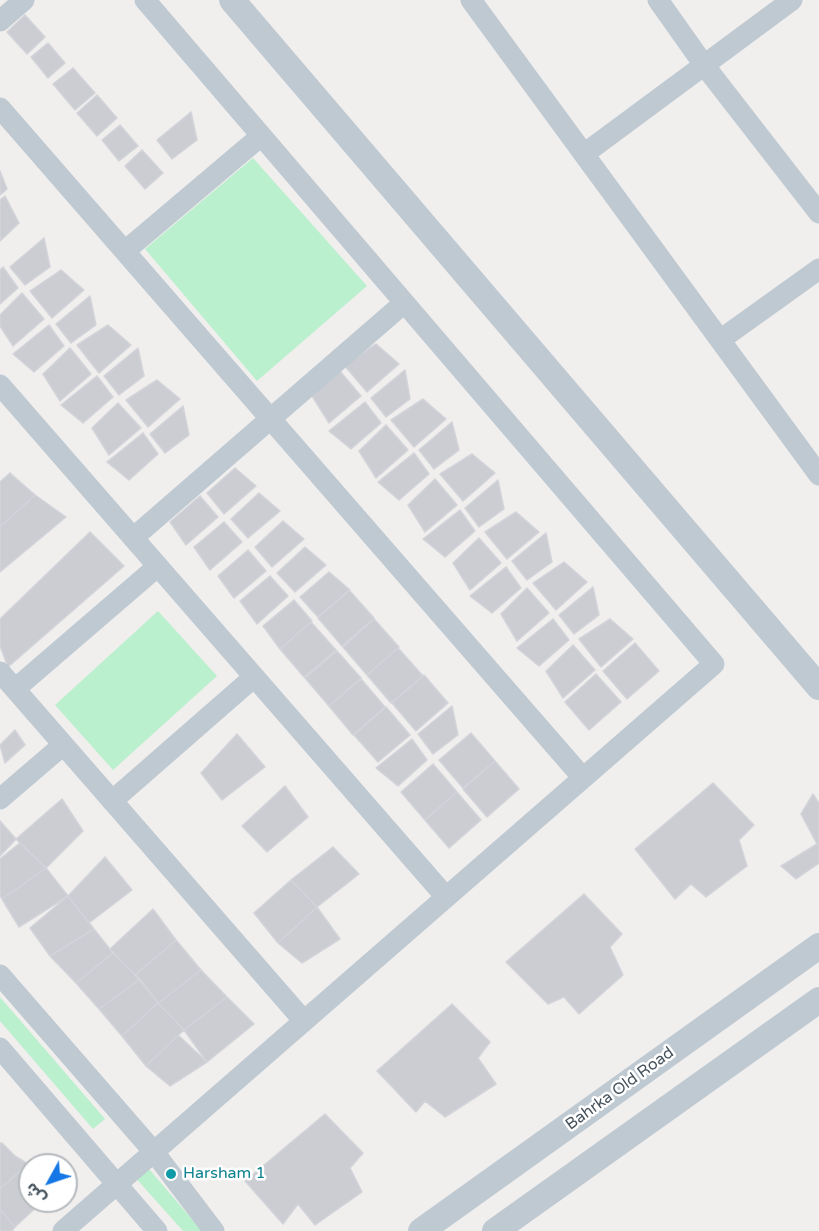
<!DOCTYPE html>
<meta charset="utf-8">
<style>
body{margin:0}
#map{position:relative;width:819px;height:1231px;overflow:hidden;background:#f1eeee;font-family:"Varela Round","Noto Sans Arabic",sans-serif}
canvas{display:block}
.north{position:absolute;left:18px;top:1153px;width:60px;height:60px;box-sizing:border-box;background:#fff;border:2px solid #b5babe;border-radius:50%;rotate:230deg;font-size:16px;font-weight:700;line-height:24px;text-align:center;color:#46525c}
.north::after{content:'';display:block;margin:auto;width:21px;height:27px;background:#1477e5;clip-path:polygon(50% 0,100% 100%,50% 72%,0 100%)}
</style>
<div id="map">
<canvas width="819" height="1231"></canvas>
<div class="north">ش</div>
</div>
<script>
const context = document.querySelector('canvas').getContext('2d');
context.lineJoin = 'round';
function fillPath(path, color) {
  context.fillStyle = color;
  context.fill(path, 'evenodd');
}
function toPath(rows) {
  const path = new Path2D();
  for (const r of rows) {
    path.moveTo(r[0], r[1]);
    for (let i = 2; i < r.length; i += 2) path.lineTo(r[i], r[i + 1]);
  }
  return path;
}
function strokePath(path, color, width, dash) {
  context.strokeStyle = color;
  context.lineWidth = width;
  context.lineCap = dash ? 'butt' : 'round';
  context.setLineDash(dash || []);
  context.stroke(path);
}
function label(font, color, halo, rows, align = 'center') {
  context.font = font + ' "Varela Round",sans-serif';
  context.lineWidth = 5;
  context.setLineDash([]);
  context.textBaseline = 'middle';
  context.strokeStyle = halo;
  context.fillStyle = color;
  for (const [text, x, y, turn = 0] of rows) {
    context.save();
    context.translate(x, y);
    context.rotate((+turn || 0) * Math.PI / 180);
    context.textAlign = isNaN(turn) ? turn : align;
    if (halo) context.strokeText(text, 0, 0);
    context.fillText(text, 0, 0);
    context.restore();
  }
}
fillPath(toPath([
 [253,158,367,286,257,381,145,249],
 [158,611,217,676,113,770,55,705],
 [0,997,105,1119,93,1129,0,1021],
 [144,1163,202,1231,183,1231,133,1175]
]), '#baf0cd');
const building = toPath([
 [25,15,45,37,27,54,7,32,25,15],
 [48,43,65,63,48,78,31,57,48,43],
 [73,68,95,93,75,110,53,84,73,68],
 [97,95,117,118,97,136,77,113,97,95],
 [191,112,197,140,172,159,157,140,191,112],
 [120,125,138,146,119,161,102,140,120,125],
 [142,150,163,173,145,189,125,166,142,150],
 [0,171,7,189,0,195,0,171],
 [5,196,19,223,0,241,0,200,5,196],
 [44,238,50,267,25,285,10,267,44,238],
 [3,267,18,288,0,304,0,270,3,267],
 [61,270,84,290,52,318,30,291,61,270],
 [22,293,44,319,13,346,0,326,0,315,22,293],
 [90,296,96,325,71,343,56,324,90,296],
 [49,325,64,346,34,372,13,354,49,325],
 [108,325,131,345,99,373,77,345,108,325],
 [376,344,399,364,367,392,344,365,376,344],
 [70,348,91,374,60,401,43,374,70,348],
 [138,348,144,376,119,395,104,376,138,348],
 [339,370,361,396,329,423,312,396,339,370],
 [405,370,410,399,386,417,371,398,405,370],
 [97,376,113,397,83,423,61,405,97,376],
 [157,380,180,399,148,427,126,400,157,380],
 [423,399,446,419,414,447,391,420,423,399],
 [365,402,381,423,351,449,329,431,365,402],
 [118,403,141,428,109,455,92,428,118,403],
 [183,406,189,435,165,453,150,434,183,406],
 [452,422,459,450,434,469,419,450,452,422],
 [386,425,408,450,376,478,359,451,386,425],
 [143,433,158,454,129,480,107,462,143,433],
 [414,453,429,474,399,500,378,482,414,453],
 [472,454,495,473,463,501,440,474,472,454],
 [235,468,256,486,224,514,207,493,235,468],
 [10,473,35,495,0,527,0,482,10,473],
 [435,479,457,505,425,532,408,505,435,479],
 [498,480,504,509,479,527,465,508,498,480],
 [259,493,280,511,248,538,231,519,259,493],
 [35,495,66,517,0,572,0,527,35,495],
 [200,496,218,517,186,545,170,522,200,496],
 [460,510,475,531,445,557,423,539,460,510],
 [516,512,539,532,507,559,485,532,516,512],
 [283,521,304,539,272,567,255,547,283,521],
 [224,522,242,542,210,570,194,547,224,522],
 [90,532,124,566,8,667,0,646,0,619,90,532],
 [546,533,552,562,527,580,512,561,546,533],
 [479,538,501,563,470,590,453,563,479,538],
 [305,547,326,565,295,592,277,573,305,547],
 [248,550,266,571,234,598,218,576,248,550],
 [564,562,587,582,556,610,533,583,564,562],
 [506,567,521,588,492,613,470,596,506,567],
 [329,572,350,590,318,617,300,597,329,572],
 [270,576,288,596,257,624,240,601,270,576],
 [593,587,599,615,574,634,559,615,593,587],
 [527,588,549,613,517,641,501,614,527,588],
 [349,590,374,618,342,646,318,618,349,590],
 [294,600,312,621,280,649,263,626,294,600],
 [374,619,399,647,367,675,343,647,374,619],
 [553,619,569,640,539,666,517,648,553,619],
 [610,619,633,639,601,667,579,639,610,619],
 [311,622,336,650,304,677,280,649,311,622],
 [635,643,659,671,627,699,603,671,635,643],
 [573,645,595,670,563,698,546,671,573,645],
 [398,648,423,676,391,703,367,675,398,648],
 [337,651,361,678,329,706,305,678,337,651],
 [596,674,621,702,589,730,565,702,596,674],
 [424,675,448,703,416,731,392,703,424,675],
 [361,679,385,707,353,735,329,706,361,679],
 [452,706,458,735,433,754,418,734,452,706],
 [386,707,410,735,378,762,354,735,386,707],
 [15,730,25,745,5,763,0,745,15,730],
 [471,733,495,761,463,788,439,760,471,733],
 [237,734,265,767,222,800,201,773,237,734],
 [412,739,427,760,398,786,376,768,412,739],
 [495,761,519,789,487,817,463,789,495,761],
 [433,764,457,792,425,820,401,792,433,764],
 [713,783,754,825,739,840,747,866,706,897,691,884,675,899,635,849,713,783],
 [285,786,308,817,267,852,242,826,285,786],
 [457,792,481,820,449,848,425,820,457,792],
 [813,794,819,803,819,863,796,879,781,866,817,844,801,814,813,794],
 [62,799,83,831,46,868,16,839,62,799],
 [0,821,16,839,0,856,0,821],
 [20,843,46,868,2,899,0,895,0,859,20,843],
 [333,847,359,874,317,907,291,880,333,847],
 [105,857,132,890,89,923,68,896,105,857],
 [46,868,68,896,19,927,2,899,46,868],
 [291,880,317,907,278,943,254,913,291,880],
 [584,894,622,934,610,947,623,975,579,1014,564,997,548,1004,506,962,584,894],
 [68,896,94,929,50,956,30,928,68,896],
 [317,907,340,939,302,963,278,943,317,907],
 [153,909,176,940,135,975,110,949,153,909],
 [94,929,113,953,76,983,50,956,94,929],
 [176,940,201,970,158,1003,135,975,176,940],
 [113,953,140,979,99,1009,76,983,113,953],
 [201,970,227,997,184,1030,158,1003,201,970],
 [140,979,158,1003,122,1036,99,1009,140,979],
 [227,997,254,1024,207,1062,178,1035,227,997],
 [158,1003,184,1030,146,1066,122,1036,158,1003],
 [452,1004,490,1042,478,1058,496,1084,445,1117,425,1101,416,1112,377,1071,452,1004],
 [184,1030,207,1062,170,1086,146,1066,184,1030],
 [325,1114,363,1153,350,1168,362,1192,315,1225,298,1204,283,1224,245,1181,325,1114],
 [0,1143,2,1143,15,1156,28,1164,0,1189,0,1143],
 [28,1164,30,1166,30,1201,43,1201,15,1227,0,1209,0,1189,28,1164],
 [0,1209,15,1227,12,1231,0,1231,0,1209]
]);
fillPath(building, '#cbcdd3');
strokePath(building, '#d2d4da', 1.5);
strokePath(toPath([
 [471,0,819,475],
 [658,0,704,65,819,213],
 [0,21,24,0],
 [0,108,583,778],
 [584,154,792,0],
 [125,251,261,136],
 [720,340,819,269],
 [0,385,446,897],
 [133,538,404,303],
 [0,672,304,1021],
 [15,689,158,566],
 [0,799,63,745],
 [112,801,254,677],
 [0,975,154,1152,214,1231],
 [0,1048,157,1231],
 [63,1231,714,664,145,0]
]), '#bec9d1', 21);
strokePath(toPath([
 [232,0,819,687],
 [421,1231,819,946],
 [495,1231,819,1000]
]), '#bec9d1', 26);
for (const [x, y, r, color] of [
 [171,1174,6,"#0f9aa8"]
]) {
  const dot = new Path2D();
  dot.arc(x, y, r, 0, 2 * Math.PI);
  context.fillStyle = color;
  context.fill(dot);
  strokePath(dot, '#fff', 2);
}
label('16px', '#46525c', '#fff', [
 ["Bahrka Old Road",620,1089,-36]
]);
label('16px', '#0d838f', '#fff', [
 ["Harsham 1",183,1174]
], 'left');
</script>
